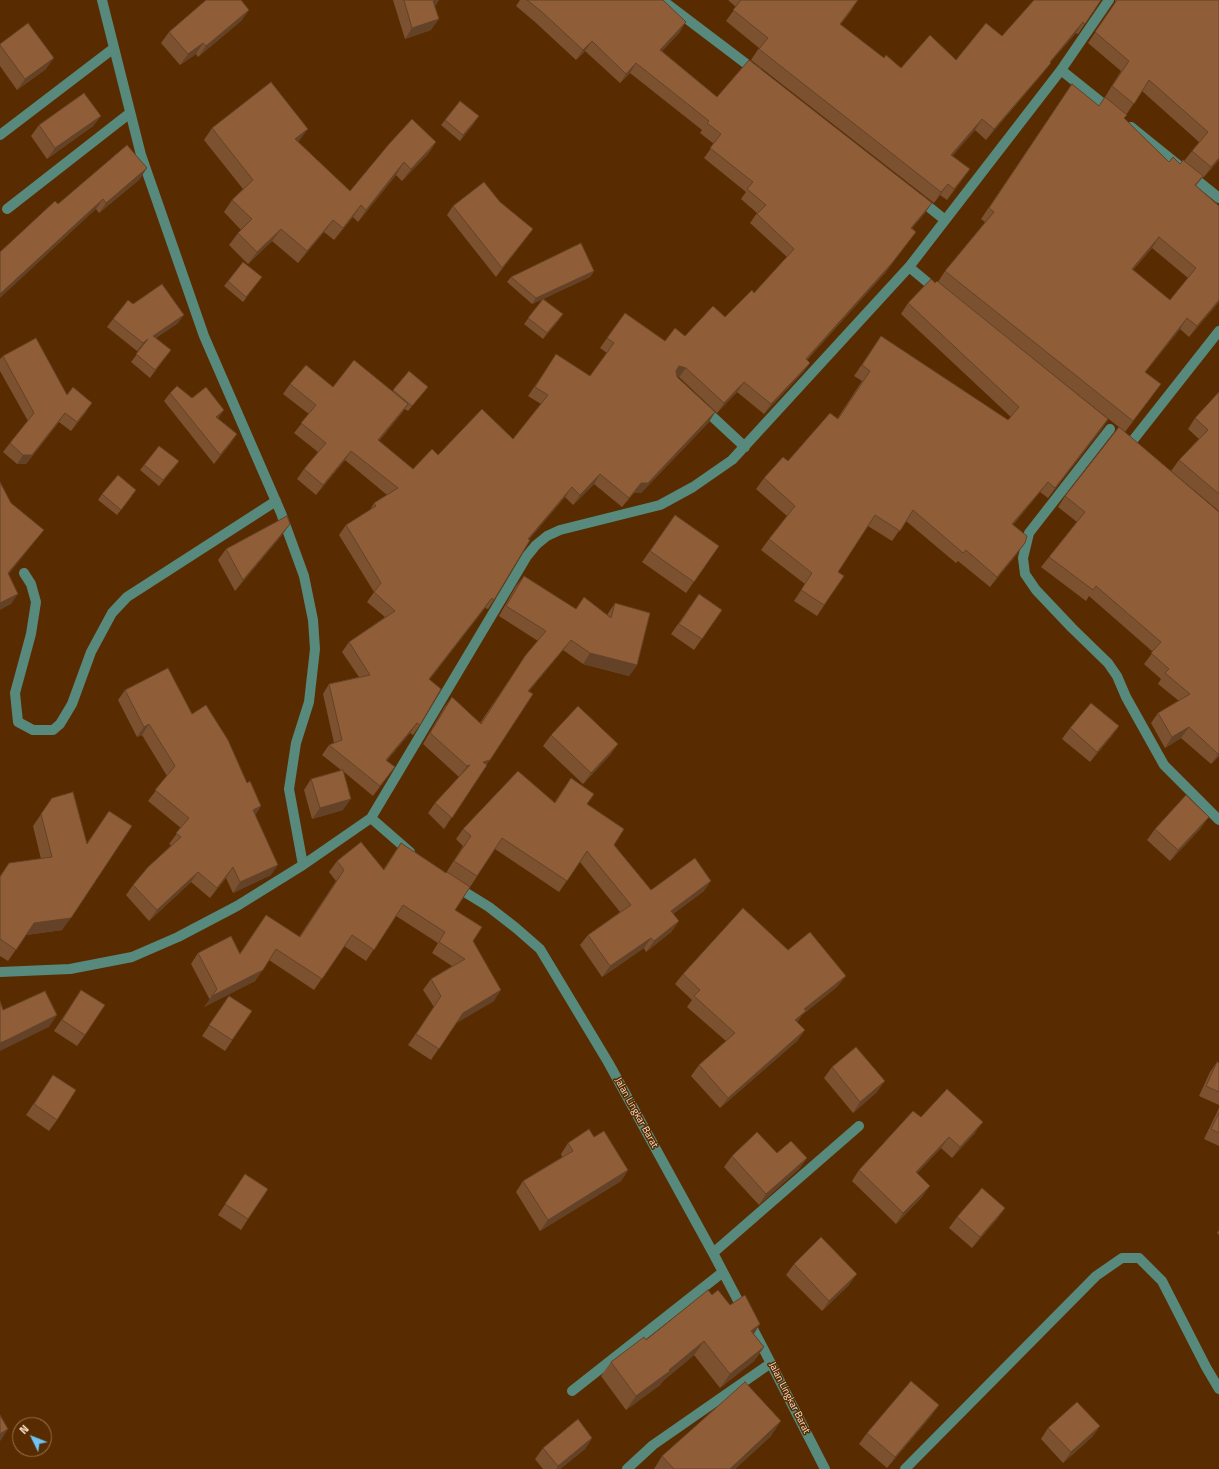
<!DOCTYPE html>
<style>
body{margin:0}
#map{position:relative;width:1219px;height:1469px;overflow:hidden;background:#582c00;font-family:"Titillium Web",sans-serif}
canvas{display:block}
.north{position:absolute;left:12px;top:1417px;width:40px;height:40px;box-sizing:border-box;background:#582c00;border:1px solid #997451;border-radius:50%;rotate:313deg;font-size:11px;font-weight:700;line-height:16px;text-align:center;color:#fbdfcb}
.north::after{content:'';display:block;margin:auto;width:14px;height:18px;background:#70c2f4;clip-path:polygon(50% 0,100% 100%,50% 72%,0 100%)}
</style>
<div id="map">
<canvas width="1219" height="1469"></canvas>
<div class="north">N</div>
</div>
<script>
const context = document.querySelector('canvas').getContext('2d');
context.lineJoin = 'round';
function toPath(rows) {
  const path = new Path2D();
  for (const r of rows) {
    path.moveTo(r[0], r[1]);
    for (let i = 2; i < r.length; i += 2) path.lineTo(r[i], r[i + 1]);
  }
  return path;
}
function strokePath(path, color, width, dash) {
  context.strokeStyle = color;
  context.lineWidth = width;
  context.lineCap = dash ? 'butt' : 'round';
  context.setLineDash(dash || []);
  context.stroke(path);
}
function fillPath(path, color) {
  context.fillStyle = color;
  context.fill(path, 'evenodd');
}
function label(font, color, halo, rows, align = 'center') {
  context.font = font + ' "Titillium Web",sans-serif';
  context.lineWidth = 3;
  context.setLineDash([]);
  context.textBaseline = 'middle';
  context.strokeStyle = halo;
  context.fillStyle = color;
  for (const [text, x, y, turn = 0] of rows) {
    context.save();
    context.translate(x, y);
    context.rotate((+turn || 0) * Math.PI / 180);
    context.textAlign = isNaN(turn) ? turn : align;
    if (halo) context.strokeText(text, 0, 0);
    context.fillText(text, 0, 0);
    context.restore();
  }
}
strokePath(toPath([
 [102,0,141,155,204,336,281,513,304,576,313,620,315,649,309,702,296,743,289,789,303,865],
 [662,0,757,72],
 [1061,70,1111,110],
 [1131,127,1219,198],
 [0,135,114,48],
 [919,199,945,220],
 [7,209,130,113],
 [909,267,938,291],
 [702,407,745,447],
 [1110,429,1029,533,1023,558,1025,574,1036,590,1072,628,1108,663,1117,676,1126,697,1164,765,1219,820],
 [1130,444,1219,331],
 [24,573,31,584,36,602,31,634,15,693,18,722,33,730,53,730,60,724,72,704,91,652,112,613,127,597,276,501],
 [371,818,410,852],
 [455,886,489,907,516,928,540,949,608,1062,713,1253,763,1348,825,1469],
 [0,972,70,969,132,957,178,937,237,906,303,865,371,818,527,556,536,545,547,536,560,530,660,505,693,487,732,460,909,267,1061,70,1109,0],
 [713,1253,859,1126],
 [572,1391,723,1272],
 [627,1469,653,1445,771,1363],
 [905,1469,1096,1276,1122,1258,1139,1258,1162,1281,1206,1367,1219,1389]
]), '#578a7d', 10);
fillPath(toPath([
 [393,0,439,0,435,6,431,30,405,39],
 [520,0,663,0,680,32,662,51,717,97,925,213,912,228,916,232,885,273,807,360,810,363,803,372,764,414,737,392,717,413,679,377,677,377,715,412,709,422,641,493,634,493,622,507,594,484,573,505,565,497,529,539,494,600,488,609,485,608,430,679,420,725,413,735,410,733,387,760,388,776,373,796,344,772,343,810,312,819,304,790,311,779,341,770,322,755,329,745,334,743,323,694,329,684,359,677,342,652,349,642,385,617,367,602,374,592,339,535,346,525,370,510,374,503,387,495,345,460,316,495,297,479,304,469,318,452,294,433,309,414,283,394,290,384,333,387,393,391,409,371,428,387,408,411,405,409,379,441,413,469,438,455,513,439,541,404,528,396,550,364,590,376,607,353,600,348,625,313,665,341,685,336,725,317,754,293,787,257,750,223,757,213,741,199,746,192,704,158,714,144,700,133,702,130,630,73,620,83,585,51,576,60,535,22,516,6],
 [728,0,857,0,851,11,840,25,884,58,901,68,956,60,1002,36,1101,0,1078,34,1076,33,1050,62,1043,73,986,140,975,130,952,156,962,180,947,200,940,195,934,203,751,60,759,48,726,21,736,7],
 [1115,0,1219,0,1219,160,1204,177,1203,177,1196,186,1219,206,1219,302,1189,337,1180,329,1145,372,1153,395,1125,432,960,300,1108,419,1101,430,1048,498,1040,492,1013,525,1017,554,990,587,958,561,956,563,906,521,892,541,868,526,838,572,844,576,817,616,794,601,805,584,761,550,769,539,787,516,756,489,764,478,788,461,837,419,862,381,854,376,881,336,1008,420,1011,417,901,314,908,303,938,282,945,271,985,222,981,219,1072,84,1099,106,1105,97,1121,71,1088,43,1115,3],
 [1142,91,1199,142,1192,151,1184,161,1180,164,1169,162,1124,118],
 [1152,248,1188,278,1170,300,1133,270],
 [249,10,241,21,198,57,196,54,180,65,161,43,169,32],
 [0,44,46,69,17,90,0,66],
 [101,116,93,126,47,159,31,136,39,125],
 [445,120,475,122,460,141,441,125],
 [212,128,299,141,298,142,350,191,436,142,428,154,402,181,396,175,358,222,353,217,334,240,324,232,298,263,272,241,248,264,229,245,238,233,241,230,224,212,232,200,243,189,204,140],
 [140,179,99,213,96,209,58,204],
 [500,202,533,229,527,237,496,277,447,215,453,206],
 [594,271,590,277,543,299,559,320,543,339,524,324,543,299,532,304,507,282,511,277],
 [262,277,243,302,224,286,228,281],
 [133,304,178,323,156,338,171,350,150,378,131,362,141,349,137,351,107,327,113,319],
 [3,356,67,395,86,412,71,431,59,422,26,464,17,464,3,452,10,443,28,421,0,371,0,359],
 [1219,392,1219,511,1171,471,1179,460,1199,439,1188,429,1195,418],
 [170,393,218,419,231,443,214,464,164,401],
 [179,461,159,486,140,470,144,465],
 [102,494,132,496,117,515,98,500],
 [1065,496,1219,512,1219,756,1211,764,1181,738,1165,748,1151,723,1158,713,1179,701,1158,684,1161,679,1144,664,1153,652,1089,596,1086,601,1041,567,1077,522,1058,507],
 [675,515,719,546,686,593,642,562],
 [282,535,235,591,218,560,226,549],
 [524,576,576,609,607,615,615,603,637,665,629,676,583,664,563,650,529,691,533,694,444,829,428,813,435,803,459,777,423,744,444,708,452,697,480,723,518,667,525,656,538,641,499,616,516,586],
 [699,594,722,610,694,650,671,634],
 [125,690,192,714,247,783,261,806,255,815,271,875,233,893,226,878,210,898,191,882,149,921,126,895,133,885,171,845,169,844,181,828,148,801,167,776,142,735,137,737,118,700],
 [1119,726,1111,737,1090,762,1062,739,1070,728],
 [551,735,618,744,610,755,583,784,543,746],
 [571,778,587,804,614,845,651,890,704,891,673,914,679,921,671,932,646,952,644,948,602,977,580,945,588,935,620,912,580,862,559,892,495,849,455,910,473,941,494,1001,456,1023,431,1060,408,1045,434,1007,423,990,431,979,452,966,432,953,438,943,396,916,366,961,344,946,314,990,269,960,255,981,204,1007,210,1000,191,964,198,953,240,953,266,915,299,937,336,881,329,872,337,861,383,870,401,843,446,873,463,846,456,839,463,829,554,803],
 [52,798,87,843,109,811,62,930,26,935,8,961,0,956,0,876,9,863,41,859,33,826],
 [1201,828,1170,861,1147,840,1155,829],
 [788,950,838,986,802,1015,797,1022,805,1030,797,1041,720,1108,691,1076,699,1065,726,1041,687,1007,692,1000,675,984,683,974],
 [81,990,85,1035,77,1046,54,1031],
 [229,996,252,1011,225,1051,202,1036],
 [1217,1062,1219,1063,1219,1105,1199,1096,1210,1072],
 [832,1067,877,1092,853,1113,824,1078],
 [53,1075,57,1120,49,1131,26,1115],
 [1219,1108,1219,1146,1204,1139],
 [921,1117,975,1133,952,1158,941,1148,917,1173,922,1197,896,1224,852,1181,859,1170],
 [594,1137,628,1170,621,1181,540,1231,516,1192,523,1181,562,1157,561,1154,568,1143],
 [777,1153,807,1158,799,1169,759,1205,724,1167,732,1156],
 [245,1174,248,1219,241,1230,218,1215],
 [1005,1208,997,1219,972,1248,949,1228,957,1217],
 [1219,1230,1219,1235,1217,1233],
 [794,1264,849,1285,822,1311,786,1275],
 [712,1295,730,1305,760,1324,754,1334,764,1347,754,1361,720,1388,694,1355,663,1381,660,1385,626,1410,601,1376,611,1362,646,1340],
 [939,1405,931,1416,887,1468,859,1444,867,1433],
 [1100,1426,1092,1437,1063,1463,1041,1439,1048,1428],
 [771,1436,735,1469,654,1469,662,1456],
 [592,1438,585,1449,560,1469,543,1469,535,1459,543,1448]
]), '#7b5130');
fillPath(toPath([
 [435,0,439,0,433,9,433,1],
 [249,10,241,21,198,57,206,46],
 [439,19,431,30,405,39,412,28],
 [686,22,680,32,654,60,660,50],
 [1083,22,1076,33,1042,72,1050,62],
 [592,41,585,51,576,60,583,50],
 [203,43,196,54,180,65,188,54],
 [54,58,46,69,17,90,25,79],
 [636,63,630,73,620,83,626,74],
 [1051,63,1043,73,986,140,994,129],
 [101,116,93,126,47,159,55,148],
 [479,116,475,122,460,141,463,135],
 [982,119,975,130,944,166,951,155],
 [308,129,299,141,287,151,295,139],
 [436,142,428,154,402,181,411,169],
 [1219,158,1219,160,1204,177,1211,167],
 [404,162,396,175,358,222,366,210],
 [147,168,140,179,99,213,106,203],
 [970,169,962,180,947,200,954,189],
 [948,184,940,195,934,203,941,192],
 [103,199,96,209,0,298,0,294],
 [932,203,925,213,904,237,911,228],
 [361,205,353,217,334,240,343,228],
 [333,220,324,232,298,263,307,251],
 [281,229,272,241,248,264,257,252],
 [533,229,527,237,496,277,502,268],
 [916,232,885,273,799,368,806,359],
 [1159,237,1152,248,1124,280,1132,269],
 [594,271,590,277,532,304,536,298],
 [1219,300,1219,302,1189,337,1197,326],
 [563,314,559,320,543,339,547,333],
 [184,315,178,323,147,344,153,336],
 [1187,318,1180,329,1137,383,1145,372],
 [148,339,142,348,137,351,143,343],
 [171,350,150,378,155,370],
 [810,363,803,372,764,414,771,404],
 [679,366,686,368,679,377,673,376],
 [744,382,737,392,717,413,724,403],
 [1161,384,1153,395,1125,432,1133,421],
 [92,403,86,412,71,431,77,422],
 [408,404,402,413,371,450,378,440],
 [224,410,218,419,216,417],
 [715,412,709,422,641,493,634,493,622,507,629,498,641,483],
 [65,413,59,422,26,464,17,464,23,455],
 [1108,419,1101,430,1048,498,1055,488],
 [237,434,231,443,214,464,220,455],
 [351,451,345,460,316,495,323,485],
 [179,461,175,467,159,486,163,480],
 [600,474,594,484,573,505,580,495],
 [1048,482,1040,492,1005,535,1012,524],
 [572,487,565,497,522,548,528,539],
 [290,524,282,535,235,591,243,580],
 [44,530,36,540,1,584,8,573],
 [1025,543,1017,554,990,587,997,577],
 [18,594,11,604,0,610,0,603],
 [492,598,485,608,423,688,429,679],
 [571,640,563,650,521,701,528,691],
 [590,653,637,665,629,676,583,664],
 [417,723,410,733,380,769,386,760],
 [149,724,142,735,137,737,144,727],
 [1119,726,1111,737,1090,762,1097,752],
 [1189,727,1181,738,1165,748,1172,737],
 [618,744,610,755,583,784,591,773],
 [1219,753,1219,756,1211,764],
 [490,760,483,770,483,762],
 [470,765,459,777,467,766],
 [351,799,343,810,312,819,320,808],
 [261,806,254,816,253,810],
 [1209,817,1201,828,1170,861,1178,850],
 [278,865,271,875,233,893,240,882],
 [233,867,226,878,210,898,217,888],
 [198,872,191,882,149,921,157,910],
 [711,881,704,891,663,921,671,911],
 [71,918,62,930,26,935,34,923],
 [679,921,671,932,646,952,654,941],
 [651,938,644,948,602,977,610,966],
 [263,970,255,981,204,1007,212,996],
 [846,976,838,986,802,1015,798,1021,788,1030,795,1020,804,1009],
 [501,990,494,1001,455,1024,463,1013],
 [57,1015,49,1027,0,1051,0,1043],
 [805,1030,797,1041,720,1108,728,1098],
 [885,1081,877,1092,853,1113,860,1102],
 [983,1122,975,1133,952,1158,960,1147],
 [949,1137,941,1148,908,1183,916,1172],
 [807,1158,799,1169,759,1205,766,1194],
 [628,1170,621,1181,540,1231,548,1220],
 [930,1186,922,1197,896,1224,903,1213],
 [1005,1208,997,1219,972,1248,980,1237],
 [857,1274,849,1285,822,1311,829,1301],
 [760,1324,751,1338,751,1331],
 [704,1341,694,1355,663,1381,660,1385,626,1410,636,1396],
 [764,1347,754,1361,720,1388,730,1374],
 [939,1405,931,1416,887,1468,895,1457],
 [781,1421,771,1436,735,1469,730,1469],
 [1100,1426,1092,1437,1063,1463,1071,1452],
 [8,1429,1,1440,0,1441,0,1434],
 [592,1438,585,1449,560,1469,556,1469,558,1466]
]), '#644227');
const building = toPath([
 [206,0,241,0,249,10,206,46,203,43,188,54,169,32,206,0],
 [404,0,435,0,433,1,439,19,412,28,404,0],
 [527,0,663,0,686,22,660,50,717,97,749,60,932,203,911,228,916,232,892,263,806,359,810,363,771,404,744,382,724,403,686,368,679,366,676,371,677,377,715,412,648,483,641,483,629,498,600,474,580,495,572,487,528,539,530,540,494,600,492,598,429,679,441,689,420,725,417,723,386,760,395,767,380,786,329,745,342,740,329,684,370,675,349,642,395,611,374,592,381,583,346,525,376,506,374,503,398,488,351,451,323,485,304,469,326,443,301,423,316,405,290,384,306,365,333,387,354,360,408,404,378,440,413,469,432,449,438,455,482,409,513,439,548,395,535,387,556,354,590,376,614,343,607,338,625,313,665,341,675,328,685,336,713,306,725,317,752,290,754,293,794,249,757,214,766,205,747,189,753,182,710,148,721,134,707,123,709,121,636,63,626,74,592,41,583,50,542,12,527,0],
 [741,0,858,0,840,24,884,58,886,55,901,68,930,35,956,60,986,23,1002,36,1034,0,1101,0,1085,24,1083,22,1050,62,1051,63,994,129,982,119,951,155,970,169,954,189,948,184,941,192,759,49,768,38,733,10,741,0],
 [1117,0,1219,0,1219,158,1211,167,1192,151,1208,132,1149,80,1134,104,1112,86,1129,61,1095,32,1117,0],
 [28,23,54,58,25,79,0,45,0,44,28,23],
 [271,82,308,129,295,139,350,191,389,144,412,119,436,142,411,169,404,162,366,210,361,205,343,228,333,220,307,251,281,229,257,252,238,233,252,219,232,200,253,180,212,128,271,82],
 [1072,84,1099,106,1105,97,1127,115,1124,118,1169,162,1173,157,1180,164,1183,160,1203,176,1195,185,1219,206,1219,300,1197,326,1187,318,1145,372,1161,384,1133,421,945,271,994,212,989,208,1072,84],
 [1159,237,1196,268,1170,300,1132,269,1159,237],
 [84,93,101,116,55,148,39,125,84,93],
 [460,101,479,116,463,135,445,120,460,101],
 [127,145,147,168,106,203,103,199,0,294,0,252,55,201,58,204,127,145],
 [484,182,500,202,533,229,502,268,453,206,484,182],
 [581,243,594,271,536,298,511,277,581,243],
 [243,262,262,277,246,297,228,281,243,262],
 [931,279,935,283,937,281,1108,419,1055,488,1048,482,1012,524,1027,536,1025,543,997,577,966,550,963,553,913,510,900,531,875,515,838,572,844,576,824,605,801,590,812,573,769,539,795,506,764,478,783,457,788,461,830,413,838,419,870,371,862,365,881,336,1008,420,1019,407,908,303,931,279],
 [162,284,184,315,153,336,171,350,155,370,136,354,148,339,143,343,113,319,128,300,133,304,162,284],
 [543,299,563,314,547,333,528,318,543,299],
 [36,338,67,395,73,387,92,403,77,422,65,413,32,455,23,455,10,443,34,413,3,356,36,338],
 [409,371,428,387,412,406,393,390,409,371],
 [177,386,192,398,206,387,224,410,216,417,237,434,220,455,170,393,177,386],
 [1219,392,1219,494,1179,460,1208,430,1195,418,1219,392],
 [1119,427,1219,512,1219,753,1218,754,1189,727,1172,737,1158,713,1190,694,1165,673,1169,669,1151,653,1161,642,1096,586,1093,590,1049,557,1085,512,1065,496,1119,427],
 [159,446,179,461,163,480,144,465,159,446],
 [118,475,136,490,121,510,102,494,118,475],
 [0,482,11,503,44,530,8,573,18,594,0,603,0,482],
 [675,515,719,546,694,582,650,551,675,515],
 [287,516,290,524,243,580,226,549,287,516],
 [524,576,576,609,584,597,611,618,615,603,650,613,637,665,590,653,571,640,528,691,533,694,490,760,483,762,487,765,452,818,435,803,470,765,467,766,430,733,452,697,481,724,525,656,546,631,506,606,524,576],
 [699,594,722,610,702,639,679,624,699,594],
 [168,668,192,714,206,705,228,740,247,783,250,781,261,806,253,810,278,865,240,882,233,867,217,888,198,872,157,910,133,885,148,867,181,837,176,833,189,818,155,790,175,766,149,724,144,727,125,690,168,668],
 [1091,703,1119,726,1097,752,1070,728,1091,703],
 [578,706,618,744,591,773,551,735,578,706],
 [343,770,351,799,320,808,311,779,343,770],
 [518,771,555,803,571,778,594,794,587,804,624,829,614,845,651,890,695,858,711,881,671,911,679,921,654,941,651,938,610,966,588,935,631,905,587,851,567,881,502,838,477,876,454,861,471,836,463,829,518,771],
 [73,792,87,844,109,811,132,826,71,918,34,923,16,950,0,939,0,877,9,863,52,857,41,814,52,798,73,792],
 [1186,795,1209,817,1178,850,1155,829,1186,795],
 [361,842,384,870,401,843,446,873,447,872,470,887,455,910,482,927,473,941,501,990,463,1013,439,1049,416,1034,441,996,431,979,465,959,439,942,445,932,403,905,374,950,352,935,322,979,276,949,263,970,212,996,217,989,198,953,231,936,240,954,266,915,300,937,344,870,337,861,361,842],
 [743,908,788,950,810,932,846,976,804,1009,806,1011,795,1020,805,1030,728,1098,699,1065,735,1033,694,996,700,990,683,974,743,908],
 [81,990,105,1005,85,1035,62,1020,81,990],
 [45,991,57,1015,7,1040,0,1043,0,1001,3,1010,45,991],
 [229,996,252,1011,232,1040,209,1025,229,996],
 [856,1047,885,1081,860,1102,832,1067,856,1047],
 [1217,1062,1219,1063,1219,1092,1206,1086,1217,1062],
 [53,1075,76,1090,57,1120,34,1104,53,1075],
 [947,1089,983,1122,960,1147,949,1137,916,1172,930,1186,903,1213,859,1170,913,1111,921,1117,947,1089],
 [1219,1113,1219,1133,1211,1129,1219,1113],
 [589,1129,594,1137,604,1131,628,1170,548,1220,523,1181,573,1151,568,1143,589,1129],
 [757,1132,777,1153,791,1141,807,1158,766,1194,732,1156,757,1132],
 [245,1174,268,1189,248,1219,225,1204,245,1174],
 [982,1188,1005,1208,980,1237,957,1217,982,1188],
 [821,1237,857,1274,829,1301,794,1264,821,1237],
 [708,1290,712,1295,718,1290,730,1305,745,1295,760,1324,751,1331,764,1347,730,1374,704,1341,669,1370,670,1371,636,1396,611,1362,644,1337,646,1340,708,1290],
 [911,1381,939,1405,895,1457,867,1433,911,1381],
 [745,1382,781,1421,730,1469,674,1469,662,1456,745,1382],
 [1077,1402,1100,1426,1071,1452,1048,1428,1077,1402],
 [0,1415,8,1429,0,1434,0,1415],
 [578,1419,592,1438,558,1466,543,1448,578,1419]
]);
fillPath(building, '#8f5e38');
strokePath(building, '#644227', 1);
label('10px', '#fbdfcb', '#582c00', [
 ["Jalan Lingkar Barat",636,1113,61],
 ["Jalan Lingkar Barat",789,1398,63]
]);
</script>
